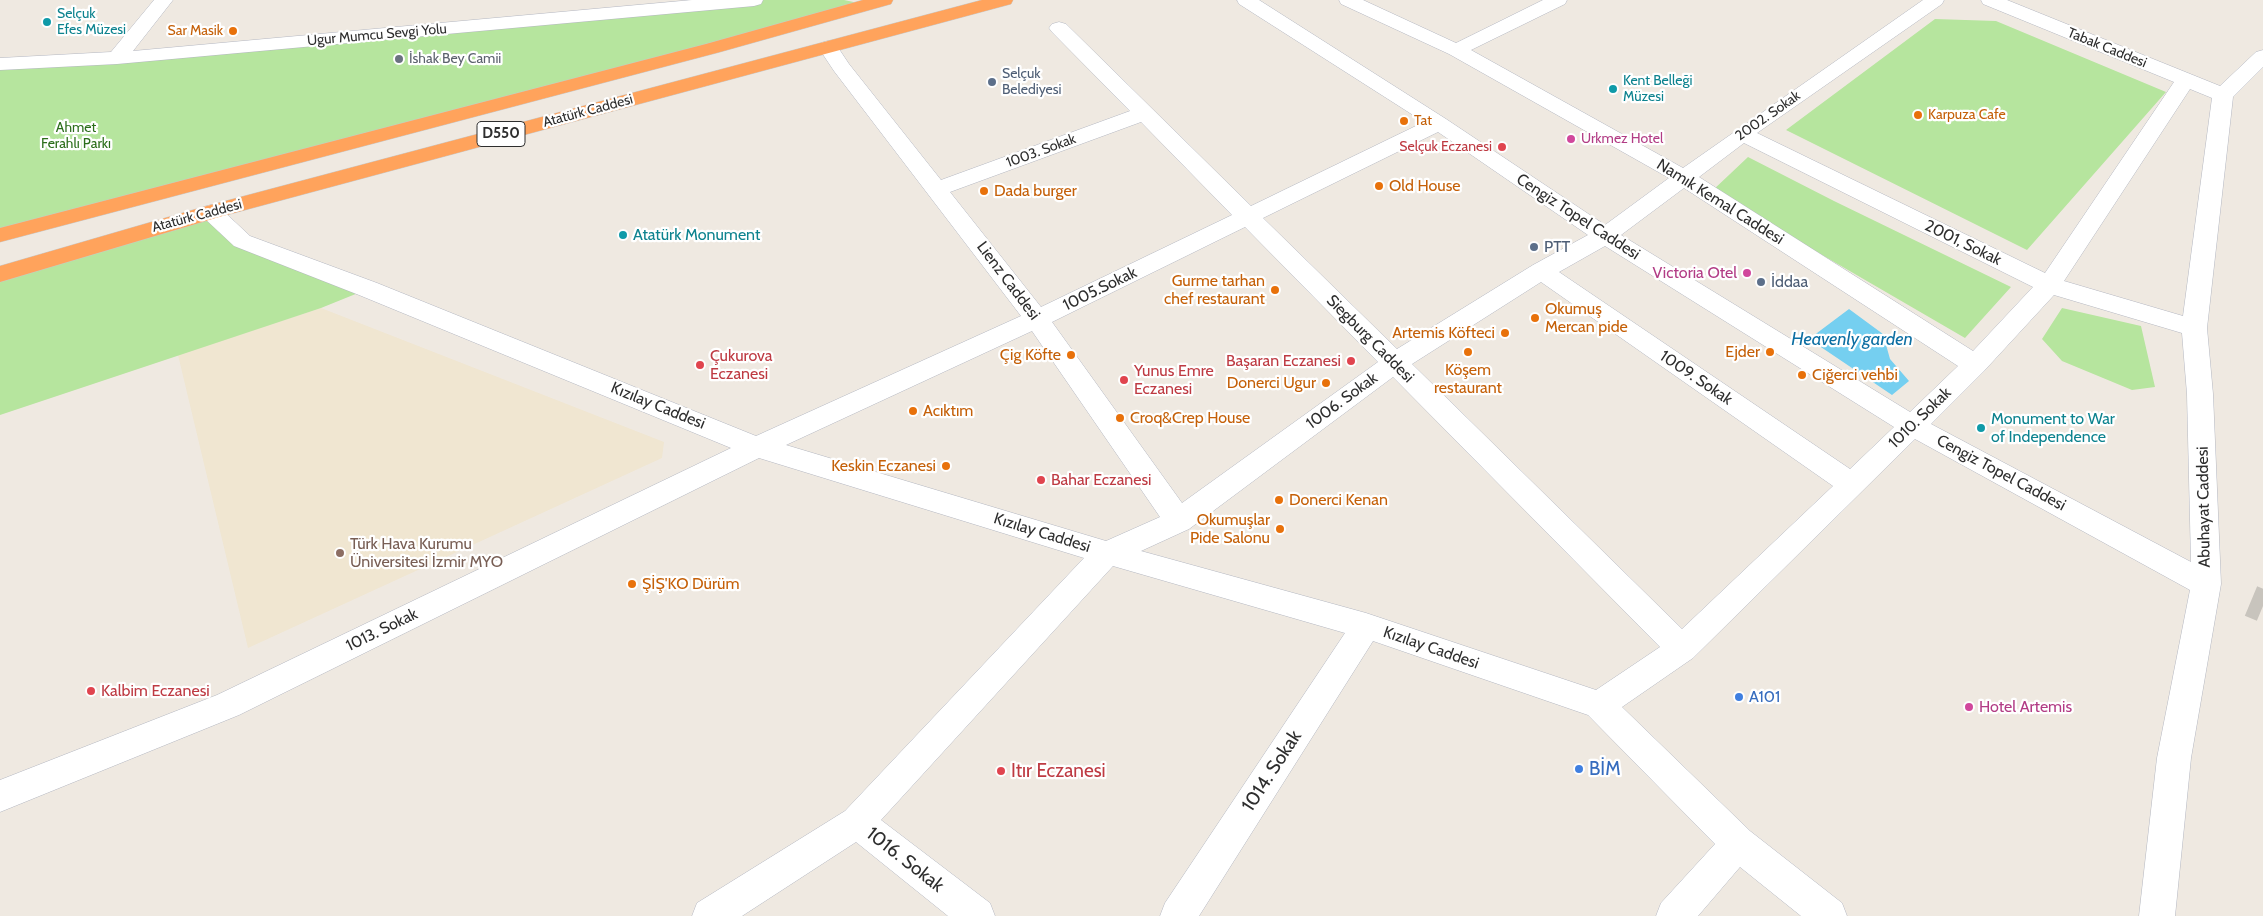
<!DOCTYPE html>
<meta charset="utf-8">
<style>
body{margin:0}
canvas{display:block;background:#efe9e1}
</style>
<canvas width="2263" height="916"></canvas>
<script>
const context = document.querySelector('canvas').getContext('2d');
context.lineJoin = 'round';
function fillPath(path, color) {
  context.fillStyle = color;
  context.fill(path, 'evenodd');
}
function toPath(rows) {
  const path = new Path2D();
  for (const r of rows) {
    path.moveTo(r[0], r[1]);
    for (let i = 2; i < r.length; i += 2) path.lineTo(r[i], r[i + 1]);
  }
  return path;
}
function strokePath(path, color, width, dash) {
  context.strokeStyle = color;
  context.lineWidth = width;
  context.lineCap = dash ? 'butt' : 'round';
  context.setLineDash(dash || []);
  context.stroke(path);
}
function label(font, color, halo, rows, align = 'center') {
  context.font = font + ' Cabin,sans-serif';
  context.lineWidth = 4.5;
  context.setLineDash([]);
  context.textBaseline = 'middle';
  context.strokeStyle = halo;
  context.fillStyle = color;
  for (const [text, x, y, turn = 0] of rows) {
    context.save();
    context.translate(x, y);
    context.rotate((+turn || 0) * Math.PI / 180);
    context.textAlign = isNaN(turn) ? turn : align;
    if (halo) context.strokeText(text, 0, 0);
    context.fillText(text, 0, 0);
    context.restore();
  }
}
fillPath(toPath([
 [321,308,664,442,662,458,248,648,178,355]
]), '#f0e6d1');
fillPath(toPath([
 [753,0,844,0,868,5,0,235,0,64],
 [1935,19,1996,21,2166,92,2027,250,1786,130],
 [1748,157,1834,201,2011,287,1965,338,1712,191],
 [211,212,242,241,368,289,321,308,0,415,0,274],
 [2062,308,2141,326,2155,387,2132,390,2062,361,2042,339]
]), '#b6e59e');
fillPath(toPath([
 [1849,309,1883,334,1890,359,1909,381,1892,395,1809,339]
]), '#75cff0');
strokePath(toPath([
 [2251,601,2263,606]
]), '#c8c4bd', 32, [32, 16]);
const street = toPath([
 [154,0,173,0,133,51,692,0,763,0,761,4,754,6,117,64,0,70,0,58,111,52,154,0],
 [1237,0,1259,0,1446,119,1605,225,1669,178,1449,54,1341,4,1339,0,1363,0,1456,43,1543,0,1567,0,1565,4,1471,50,1683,168,1923,0,1944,0,1942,4,1757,133,2045,273,2174,82,1983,4,1981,0,2007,0,2220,86,2256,52,2263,50,2263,67,2233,97,2207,328,2213,394,2221,584,2191,758,2175,916,2139,916,2157,758,2190,590,1915,439,1693,658,1622,707,1750,831,1842,903,1847,916,1801,916,1740,867,1698,916,1656,916,1661,903,1715,844,1588,715,1373,641,1199,916,1160,916,1165,903,1345,633,1113,566,881,820,990,903,995,916,948,916,856,842,742,916,692,916,697,903,845,811,1084,558,759,458,239,715,0,812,0,780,217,695,731,448,359,295,234,246,203,217,200,212,203,207,211,205,219,207,250,236,377,283,756,436,1021,316,834,71,818,47,821,43,828,41,835,43,849,64,941,180,1130,111,1052,32,1049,28,1052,24,1059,22,1066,24,1251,206,1424,122,1239,4,1237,0],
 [2190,89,2212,98,2183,316,2064,281,2190,89],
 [1141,122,1232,215,1041,307,950,192,1141,122],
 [1438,132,1588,235,1533,265,1397,349,1263,218,1438,132],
 [1744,143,2033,287,1973,351,1699,177,1744,143],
 [1684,188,1958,366,1910,412,1621,235,1684,188],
 [1245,227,1378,362,1182,503,1052,322,1245,227],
 [1605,246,1894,427,1850,469,1559,272,1605,246],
 [1541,282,1833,486,1682,629,1412,364,1541,282],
 [2054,295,2182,333,2187,394,2191,562,1931,424,1984,371,2054,295],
 [1032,331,1160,517,1106,541,786,445,1032,331],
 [1393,377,1660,647,1596,690,1366,613,1141,551,1189,529,1393,377]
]);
const highway = toPath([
 [863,0,893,0,891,4,720,52,0,242,0,228,706,44,863,0],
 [982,0,1013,0,1011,4,219,217,0,282,0,266,203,207,982,0]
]);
strokePath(street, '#b4b7c1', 1);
strokePath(highway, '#c9c9c9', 1);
fillPath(street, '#fff');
fillPath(highway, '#ffa35c');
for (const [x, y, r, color] of [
 [47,22,5,"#0f9aa8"],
 [233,31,5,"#e8710a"],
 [399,59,5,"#6b7280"],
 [992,82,5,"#5c6f8a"],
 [1613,89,5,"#0f9aa8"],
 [1918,115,5,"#e8710a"],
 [1404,121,5,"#e8710a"],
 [1571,139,5,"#d1479c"],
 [1502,147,5,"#e0444e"],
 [1379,186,5,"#e8710a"],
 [984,191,5,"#e8710a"],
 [623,235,5,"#0f9aa8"],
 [1534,247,5,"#5c6f8a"],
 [1747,273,5,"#d1479c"],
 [1761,282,5,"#5c6f8a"],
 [1275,290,5,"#e8710a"],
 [1535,318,5,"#e8710a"],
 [1505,333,5,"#e8710a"],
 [1468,352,5,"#e8710a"],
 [1770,352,5,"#e8710a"],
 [1071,355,5,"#e8710a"],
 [1351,361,5,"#e0444e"],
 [700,365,5,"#e0444e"],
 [1802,375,5,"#e8710a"],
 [1124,380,5,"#e0444e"],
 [1326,383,5,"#e8710a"],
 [913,411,5,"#e8710a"],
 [1120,418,5,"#e8710a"],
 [1981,428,5,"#0f9aa8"],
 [946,466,5,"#e8710a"],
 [1041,480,5,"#e0444e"],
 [1279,500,5,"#e8710a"],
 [1280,529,5,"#e8710a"],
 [340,553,5,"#8d6e63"],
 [632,584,5,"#e8710a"],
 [91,691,5,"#e0444e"],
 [1739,697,5,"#3f7fe0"],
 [1969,707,5,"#d1479c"],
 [1579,769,5,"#3f7fe0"],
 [1001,771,5,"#e0444e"]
]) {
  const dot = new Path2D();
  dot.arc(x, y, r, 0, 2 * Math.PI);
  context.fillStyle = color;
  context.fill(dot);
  strokePath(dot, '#fff', 2);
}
label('14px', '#0d838f', '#fff', [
 ["Selçuk",57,14],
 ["Efes Müzesi",57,30],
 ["Kent Belleği",1623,81],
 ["Müzesi",1623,97]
], 'left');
label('14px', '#c56008', '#fff', [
 ["Sar Masik",223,31,"right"],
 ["Karpuza Cafe",1928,115],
 ["Tat",1414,121]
], 'left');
label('14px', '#2e2e2e', '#fff', [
 ["Ugur Mumcu Sevgi Yolu",377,35,-5],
 ["Tabak Caddesi",2107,48,22],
 ["Atatürk Caddesi",588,111,-15],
 ["2002. Sokak",1768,116,-35],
 ["1003. Sokak",1041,151,-20],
 ["Atatürk Caddesi",197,216,-15]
]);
label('14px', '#5b616d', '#fff', [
 ["İshak Bey Camii",409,59]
], 'left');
label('14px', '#4e5e75', '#fff', [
 ["Selçuk",1002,74],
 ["Belediyesi",1002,90]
], 'left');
label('14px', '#2c6e1b', '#fff', [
 ["Ahmet",76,128],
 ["Ferahlı Parkı",76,144]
]);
label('14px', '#b23c85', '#fff', [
 ["Urkmez Hotel",1581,139]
], 'left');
label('14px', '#be3a42', '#fff', [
 ["Selçuk Eczanesi",1492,147]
], 'right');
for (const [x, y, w] of [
 [501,134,48]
]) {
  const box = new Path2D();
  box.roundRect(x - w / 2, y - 12.5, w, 25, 4);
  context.fillStyle = '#fff';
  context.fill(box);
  strokePath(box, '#2e2e2e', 1);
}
label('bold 15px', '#2e2e2e', null, [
 ["D550",501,134]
]);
label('16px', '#c56008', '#fff', [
 ["Old House",1389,186],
 ["Dada burger",994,191],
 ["Gurme tarhan",1265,281,"right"],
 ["chef restaurant",1265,299,"right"],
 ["Okumuş",1545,309],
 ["Mercan pide",1545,327],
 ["Artemis Köfteci",1495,333,"right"],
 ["Ejder",1760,352,"right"],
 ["Çig Köfte",1061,355,"right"],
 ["Köşem",1468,370,"center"],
 ["restaurant",1468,388,"center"],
 ["Ciğerci vehbi",1812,375],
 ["Donerci Ugur",1316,383,"right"],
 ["Acıktım",923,411],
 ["Croq&Crep House",1130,418],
 ["Keskin Eczanesi",936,466,"right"],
 ["Donerci Kenan",1289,500],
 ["Okumuşlar",1270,520,"right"],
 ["Pide Salonu",1270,538,"right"],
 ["ŞİŞ'KO Dürüm",642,584]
], 'left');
label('16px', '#2e2e2e', '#fff', [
 ["Namık Kemal Caddesi",1720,202,32],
 ["Cengiz Topel Caddesi",1578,217,33],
 ["2001, Sokak",1963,243,26],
 ["Lienz Caddesi",1008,281,53],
 ["1005.Sokak",1100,289,-26],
 ["Siegburg Caddesi",1370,339,45],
 ["1009. Sokak",1696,378,34],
 ["1006. Sokak",1342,401,-36],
 ["Kızılay Caddesi",658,406,22],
 ["1010. Sokak",1920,418,-44],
 ["Cengiz Topel Caddesi",2001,473,28],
 ["Abuhayat Caddesi",2204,507,-91],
 ["Kızılay Caddesi",1042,533,17],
 ["1013. Sokak",382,630,-26],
 ["Kızılay Caddesi",1431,648,19]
]);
label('16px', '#0d838f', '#fff', [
 ["Atatürk Monument",633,235],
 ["Monument to War",1991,419],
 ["of Independence",1991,437]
], 'left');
label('16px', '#4e5e75', '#fff', [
 ["PTT",1544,247],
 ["İddaa",1771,282]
], 'left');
label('16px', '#b23c85', '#fff', [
 ["Victoria Otel",1737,273],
 ["Hotel Artemis",1979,707,"left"]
], 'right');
label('16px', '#be3a42', '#fff', [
 ["Çukurova",710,356],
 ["Eczanesi",710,374],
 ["Başaran Eczanesi",1341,361,"right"],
 ["Yunus Emre",1134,371],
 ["Eczanesi",1134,389],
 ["Bahar Eczanesi",1051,480],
 ["Kalbim Eczanesi",101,691]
], 'left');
label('16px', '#785e54', '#fff', [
 ["Türk Hava Kurumu",350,544],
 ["Üniversitesi İzmir MYO",350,562]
], 'left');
label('16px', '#366cbe', '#fff', [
 ["A101",1749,697]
], 'left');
label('italic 18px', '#0d6fa3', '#fff', [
 ["Heavenly garden",1852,340]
]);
label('19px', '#366cbe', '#fff', [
 ["BİM",1589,769]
], 'left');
label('19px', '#be3a42', '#fff', [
 ["Itır Eczanesi",1011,771]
], 'left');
label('19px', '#2e2e2e', '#fff', [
 ["1014. Sokak",1272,771,-57],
 ["1016. Sokak",905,860,38]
]);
</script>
